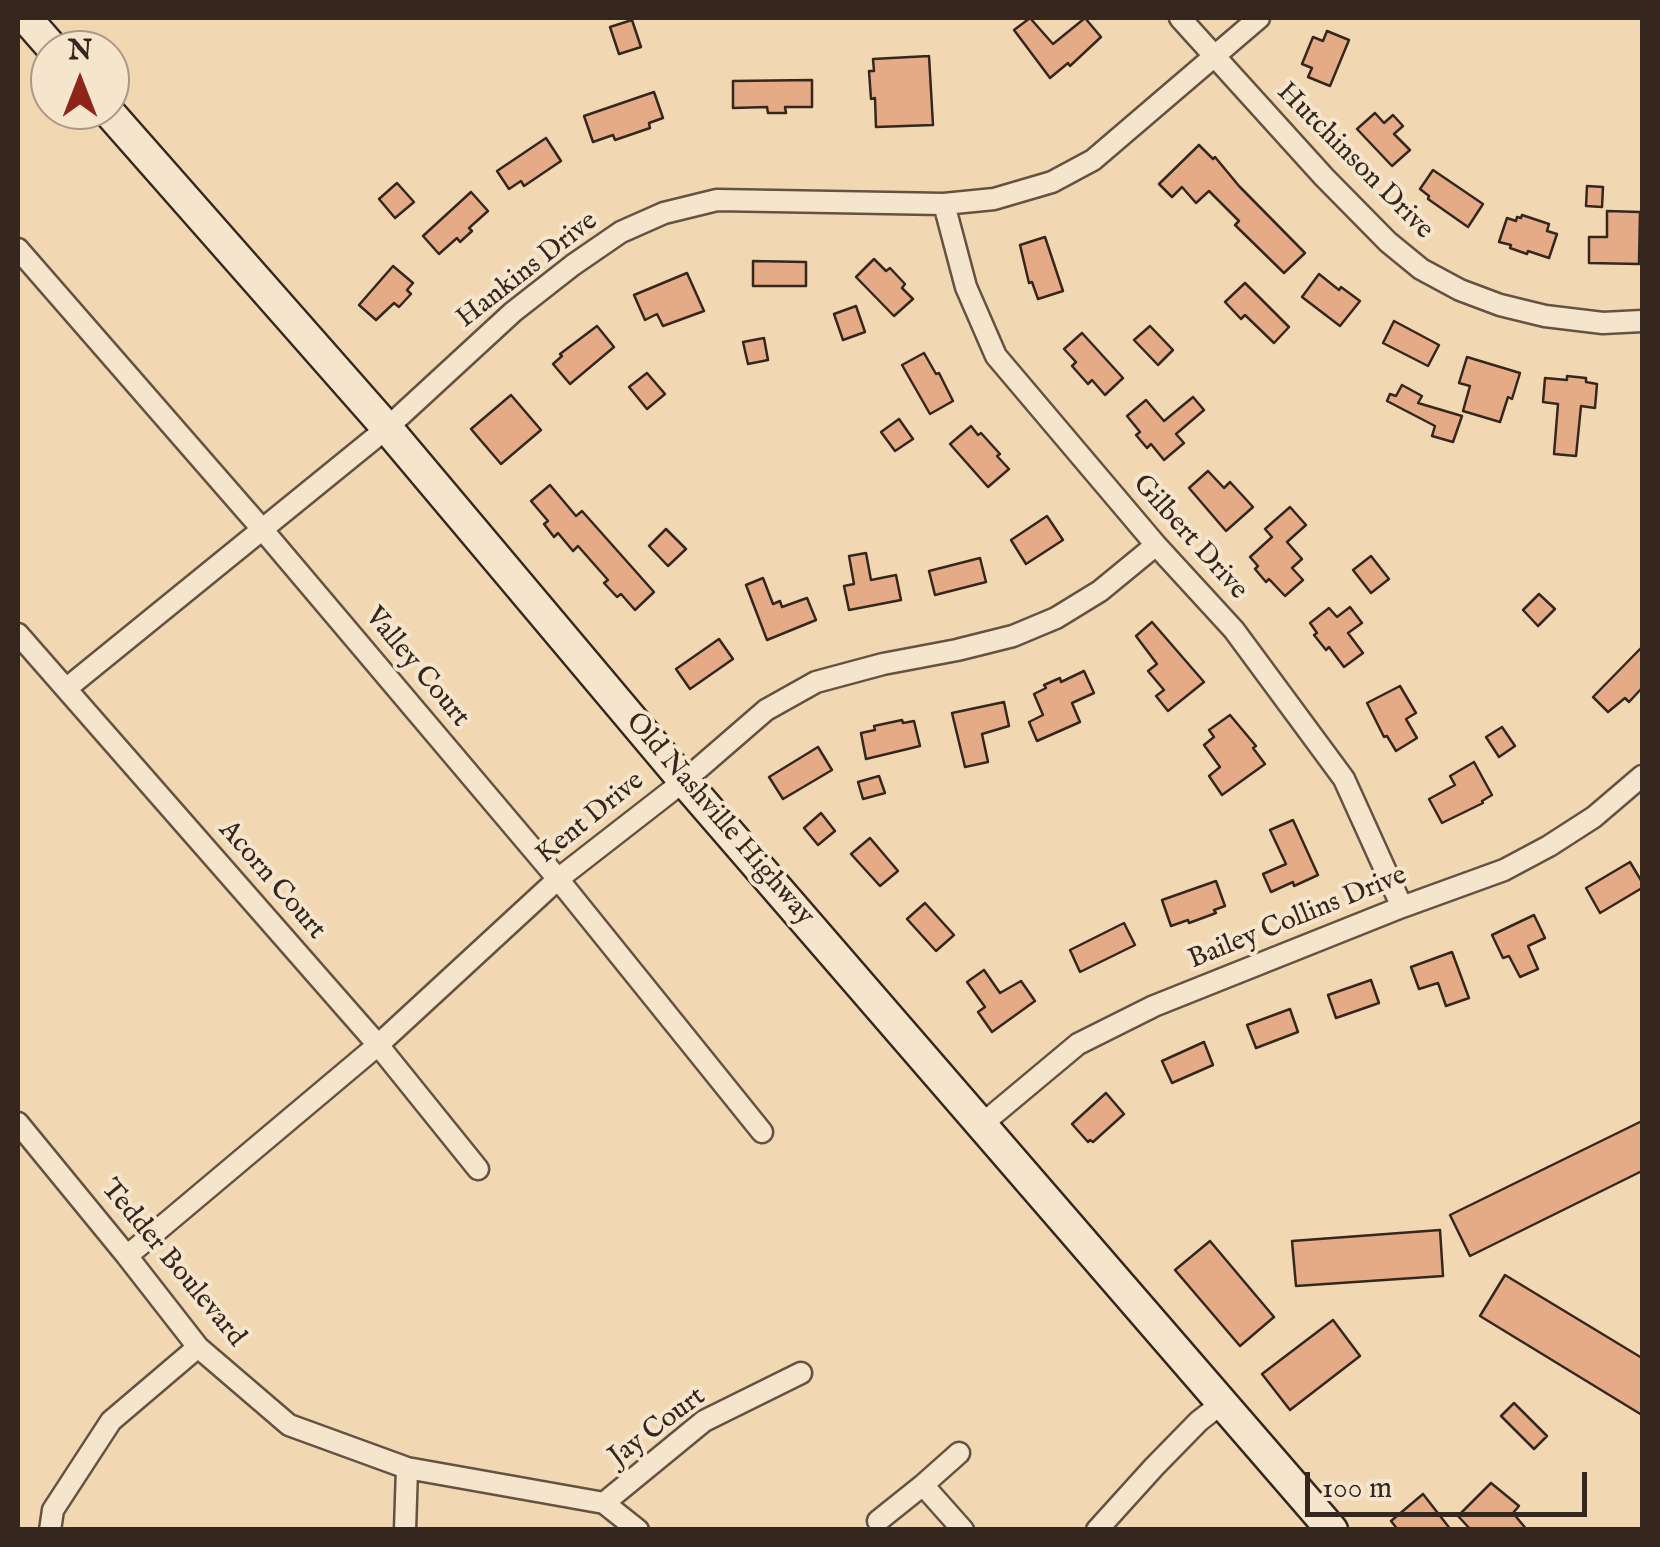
<!DOCTYPE html>
<style>
body{margin:0}
#map{position:relative;width:1660px;height:1547px;overflow:hidden;background:#f1d7b2;font-family:"IM FELL English",serif}
canvas{display:block}
.frame{position:absolute;inset:0;border:20px solid #35271d;pointer-events:none}
.north{position:absolute;left:30px;top:30px;width:100px;height:100px;box-sizing:border-box;background:#f6e5cd;border:2px solid #a99987;border-radius:50%;rotate:0deg;font-size:28px;font-weight:700;line-height:40px;text-align:center;color:#35271d}
.north::after{content:'';display:block;margin:auto;width:35px;height:45px;background:#8f2418;clip-path:polygon(50% 0,100% 100%,50% 72%,0 100%)}
.scale{position:absolute;left:1305px;top:1472px;width:282px;height:45px;box-sizing:border-box;border:5px solid #35271d;border-top:0;padding-left:12px;font-size:30px;line-height:35px;white-space:nowrap;color:#35271d;-webkit-text-stroke:8px #f6e5cd;paint-order:stroke}
</style>
<div id="map">
<canvas width="1660" height="1547"></canvas>
<div class="frame"></div>
<div class="north">N</div>
<div class="scale">100 m</div>
</div>
<script>
const context = document.querySelector('canvas').getContext('2d');
context.lineJoin = 'round';
function fillPath(path, color) {
  context.fillStyle = color;
  context.fill(path, 'evenodd');
}
function toPath(rows) {
  const path = new Path2D();
  for (const r of rows) {
    path.moveTo(r[0], r[1]);
    for (let i = 2; i < r.length; i += 2) path.lineTo(r[i], r[i + 1]);
  }
  return path;
}
function strokePath(path, color, width, dash) {
  context.strokeStyle = color;
  context.lineWidth = width;
  context.lineCap = dash ? 'butt' : 'round';
  context.setLineDash(dash || []);
  context.stroke(path);
}
function label(font, color, halo, rows, align = 'center') {
  context.font = font + ' "IM FELL English",serif';
  context.lineWidth = 8;
  context.setLineDash([]);
  context.textBaseline = 'middle';
  context.strokeStyle = halo;
  context.fillStyle = color;
  for (const [text, x, y, turn = 0] of rows) {
    context.save();
    context.translate(x, y);
    context.rotate((+turn || 0) * Math.PI / 180);
    context.textAlign = isNaN(turn) ? turn : align;
    if (halo) context.strokeText(text, 0, 0);
    context.fillText(text, 0, 0);
    context.restore();
  }
}
const building = toPath([
 [1030,18,1053,44,1085,18,1101,37,1070,66,1068,63,1050,78,1014,30,1030,18],
 [632,20,641,47,619,54,610,27,632,20],
 [1327,31,1349,40,1330,86,1308,77,1312,68,1302,64,1313,37,1323,41,1327,31],
 [929,56,933,125,876,127,875,98,871,99,869,71,874,71,873,59,929,56],
 [812,80,812,107,785,107,786,113,768,113,767,107,733,108,733,81,812,80],
 [654,92,663,118,649,123,650,128,615,140,613,135,593,142,584,116,654,92],
 [1375,113,1384,123,1393,115,1403,126,1394,134,1410,150,1392,166,1357,129,1375,113],
 [546,138,561,161,524,186,521,181,509,189,497,171,546,138],
 [1199,145,1213,159,1215,157,1239,186,1305,253,1284,273,1235,225,1239,221,1209,191,1196,203,1182,187,1172,197,1159,184,1199,145],
 [1433,170,1483,204,1468,227,1428,199,1429,196,1420,189,1433,170],
 [397,183,414,202,395,218,379,199,397,183],
 [1587,186,1603,187,1602,207,1586,206,1587,186],
 [471,192,488,211,469,228,472,231,460,242,457,238,439,254,423,236,471,192],
 [1607,211,1640,212,1639,264,1589,263,1589,237,1607,237,1607,211],
 [1522,215,1549,224,1547,231,1557,234,1549,258,1528,251,1527,254,1510,248,1511,245,1499,242,1507,218,1516,221,1517,217,1521,218,1522,215],
 [1045,237,1063,291,1038,299,1032,282,1029,283,1020,245,1045,237],
 [874,259,886,271,890,268,905,284,902,288,913,299,894,316,856,277,874,259],
 [753,261,806,262,806,286,753,286,753,261],
 [393,266,413,283,407,290,411,294,399,307,394,303,376,320,359,305,393,266],
 [687,273,704,311,663,326,657,314,645,320,634,295,687,273],
 [1319,274,1339,290,1341,287,1360,301,1340,326,1302,297,1319,274],
 [1245,283,1289,327,1274,343,1245,315,1241,319,1225,302,1245,283],
 [856,306,865,332,843,340,834,314,856,306],
 [1394,321,1439,345,1428,366,1383,343,1394,321],
 [597,326,614,347,570,384,553,364,562,356,560,354,597,326],
 [1150,326,1173,350,1158,365,1134,340,1150,326],
 [1082,333,1123,378,1105,395,1092,380,1088,384,1072,366,1076,362,1064,349,1082,333],
 [764,338,768,360,748,364,743,342,764,338],
 [924,353,936,374,939,373,953,401,930,414,902,365,924,353],
 [1467,357,1520,373,1512,399,1508,397,1500,422,1463,411,1470,386,1459,383,1467,357],
 [647,373,665,394,647,409,629,387,647,373],
 [1567,376,1586,378,1586,382,1597,384,1595,408,1581,406,1576,456,1554,454,1558,404,1543,402,1545,378,1567,380,1567,376],
 [1402,385,1422,396,1418,403,1462,416,1453,442,1432,436,1435,426,1387,401,1390,394,1396,396,1402,385],
 [511,395,541,430,501,464,471,429,511,395],
 [1193,397,1204,410,1176,434,1184,443,1164,460,1151,444,1147,448,1136,435,1140,432,1127,416,1146,400,1164,421,1193,397],
 [899,419,913,439,895,451,881,432,899,419],
 [971,426,978,435,981,433,1000,454,997,456,1009,469,988,487,950,444,971,426],
 [1208,471,1224,488,1230,482,1253,507,1226,531,1189,488,1208,471],
 [550,485,576,516,582,511,654,592,635,610,621,594,617,597,604,583,608,580,578,546,573,551,558,533,554,537,544,524,548,521,531,501,550,485],
 [1290,507,1306,525,1287,542,1302,559,1292,568,1303,580,1285,596,1269,579,1266,582,1255,569,1258,566,1250,557,1272,537,1265,529,1290,507],
 [1047,516,1063,540,1026,564,1011,540,1047,516],
 [666,529,686,549,668,566,649,546,666,529],
 [866,553,871,580,896,575,901,600,849,610,844,586,854,584,849,556,866,553],
 [1371,556,1389,579,1371,593,1353,570,1371,556],
 [980,558,986,582,935,595,929,571,980,558],
 [763,578,773,604,780,601,782,607,807,598,816,620,767,640,746,585,763,578],
 [1539,594,1555,609,1538,626,1523,610,1539,594],
 [1350,607,1362,623,1348,633,1363,653,1344,667,1329,647,1326,650,1314,635,1317,633,1310,623,1329,608,1337,617,1350,607],
 [1152,622,1204,682,1168,711,1156,696,1164,690,1148,671,1157,664,1136,636,1152,622],
 [719,639,733,659,690,689,676,669,719,639],
 [1642,647,1642,688,1629,702,1625,698,1608,712,1593,697,1642,647],
 [1084,671,1094,693,1072,703,1080,722,1037,741,1029,722,1043,715,1034,694,1046,688,1044,685,1060,678,1061,682,1084,671],
 [1400,686,1416,713,1406,719,1417,738,1396,751,1387,736,1384,737,1367,703,1400,686],
 [1004,702,1009,726,982,734,988,762,965,767,952,713,1004,702],
 [1230,715,1256,746,1253,748,1265,764,1222,795,1209,776,1220,767,1204,745,1214,737,1209,730,1230,715],
 [902,720,903,723,914,721,920,746,866,759,861,733,875,730,874,726,902,720],
 [1502,727,1515,746,1499,757,1486,737,1502,727],
 [818,747,832,770,783,799,769,777,818,747],
 [1474,762,1492,795,1482,801,1483,803,1442,823,1429,799,1455,785,1450,776,1474,762],
 [879,776,885,793,863,799,858,782,879,776],
 [821,813,835,831,818,845,804,828,821,813],
 [1293,820,1318,875,1294,886,1293,882,1271,892,1263,874,1286,864,1270,830,1293,820],
 [870,838,898,871,880,886,851,854,870,838],
 [1630,862,1642,882,1642,888,1600,913,1586,888,1630,862],
 [1216,881,1225,906,1214,910,1216,913,1189,923,1188,920,1171,926,1162,900,1216,881],
 [925,903,954,935,936,951,907,919,925,903],
 [1534,915,1545,938,1528,946,1538,969,1520,977,1509,956,1503,958,1492,935,1534,915],
 [1124,923,1135,945,1080,972,1070,950,1124,923],
 [1452,952,1469,998,1446,1006,1438,983,1419,989,1411,967,1452,952],
 [984,970,1000,993,1021,981,1035,1001,992,1032,978,1012,985,1007,967,982,984,970],
 [1371,980,1379,1003,1336,1018,1328,995,1371,980],
 [1290,1009,1298,1032,1256,1048,1247,1025,1290,1009],
 [1204,1042,1213,1065,1172,1083,1162,1061,1204,1042],
 [1106,1093,1124,1114,1093,1142,1090,1140,1088,1142,1072,1124,1106,1093],
 [1642,1121,1642,1171,1470,1256,1450,1215,1642,1121],
 [1440,1230,1443,1276,1296,1286,1292,1241,1440,1230],
 [1210,1241,1274,1317,1240,1346,1175,1270,1210,1241],
 [1505,1275,1642,1358,1642,1415,1480,1316,1505,1275],
 [1333,1320,1360,1356,1290,1410,1262,1374,1333,1320],
 [1514,1403,1547,1436,1534,1449,1501,1416,1514,1403],
 [1491,1483,1519,1506,1513,1513,1527,1530,1471,1530,1458,1516,1491,1483],
 [1423,1494,1451,1530,1398,1530,1391,1521,1423,1494]
]);
fillPath(building, '#e4ab86');
strokePath(building, '#35271d', 2.5);
const street = toPath([
 [1180,18,1324,177,1388,242,1421,269,1460,290,1500,305,1545,316,1603,323,1642,321],
 [944,204,966,287,996,356,1156,545,1234,630,1344,779,1402,907],
 [18,249,262,529,558,879,762,1132],
 [18,634,378,1045,478,1169],
 [67,688,387,428,513,312,573,265,621,232,664,213,717,200,944,204,994,199,1052,182,1093,160,1259,18],
 [18,1123,127,1256,198,1347,289,1425,407,1468,604,1503,638,1530],
 [981,1125,1078,1044,1154,1006,1402,907,1504,870,1549,846,1594,817,1642,776],
 [127,1256,378,1045,558,879,684,781,766,710,816,682,883,664,957,650,1013,636,1056,618,1100,591,1156,545],
 [959,1453,923,1485,963,1530],
 [604,1503,704,1421,801,1373],
 [878,1521,923,1485],
 [50,1530,53,1510,111,1421,198,1347],
 [405,1530,407,1468],
 [1097,1530,1154,1467,1199,1421,1222,1403]
]);
const secondary = toPath([
 [26,18,54,50],
 [107,110,387,428,684,781,1332,1530]
]);
strokePath(street, '#645342', 25);
strokePath(secondary, '#35271d', 35);
strokePath(street, '#f6e5cd', 20);
strokePath(secondary, '#f6e5cd', 30);
label('28px', '#35271d', '#f6e5cd', [
 ["Hutchinson Drive",1354,162,45],
 ["Hankins Drive",528,271,-38],
 ["Gilbert Drive",1189,538,48],
 ["Valley Court",416,668,50],
 ["Kent Drive",591,819,-39],
 ["Old Nashville Highway",719,820,49],
 ["Acorn Court",271,881,49],
 ["Bailey Collins Drive",1298,919,-22],
 ["Tedder Boulevard",172,1264,50],
 ["Jay Court",658,1428,-37]
]);
</script>
